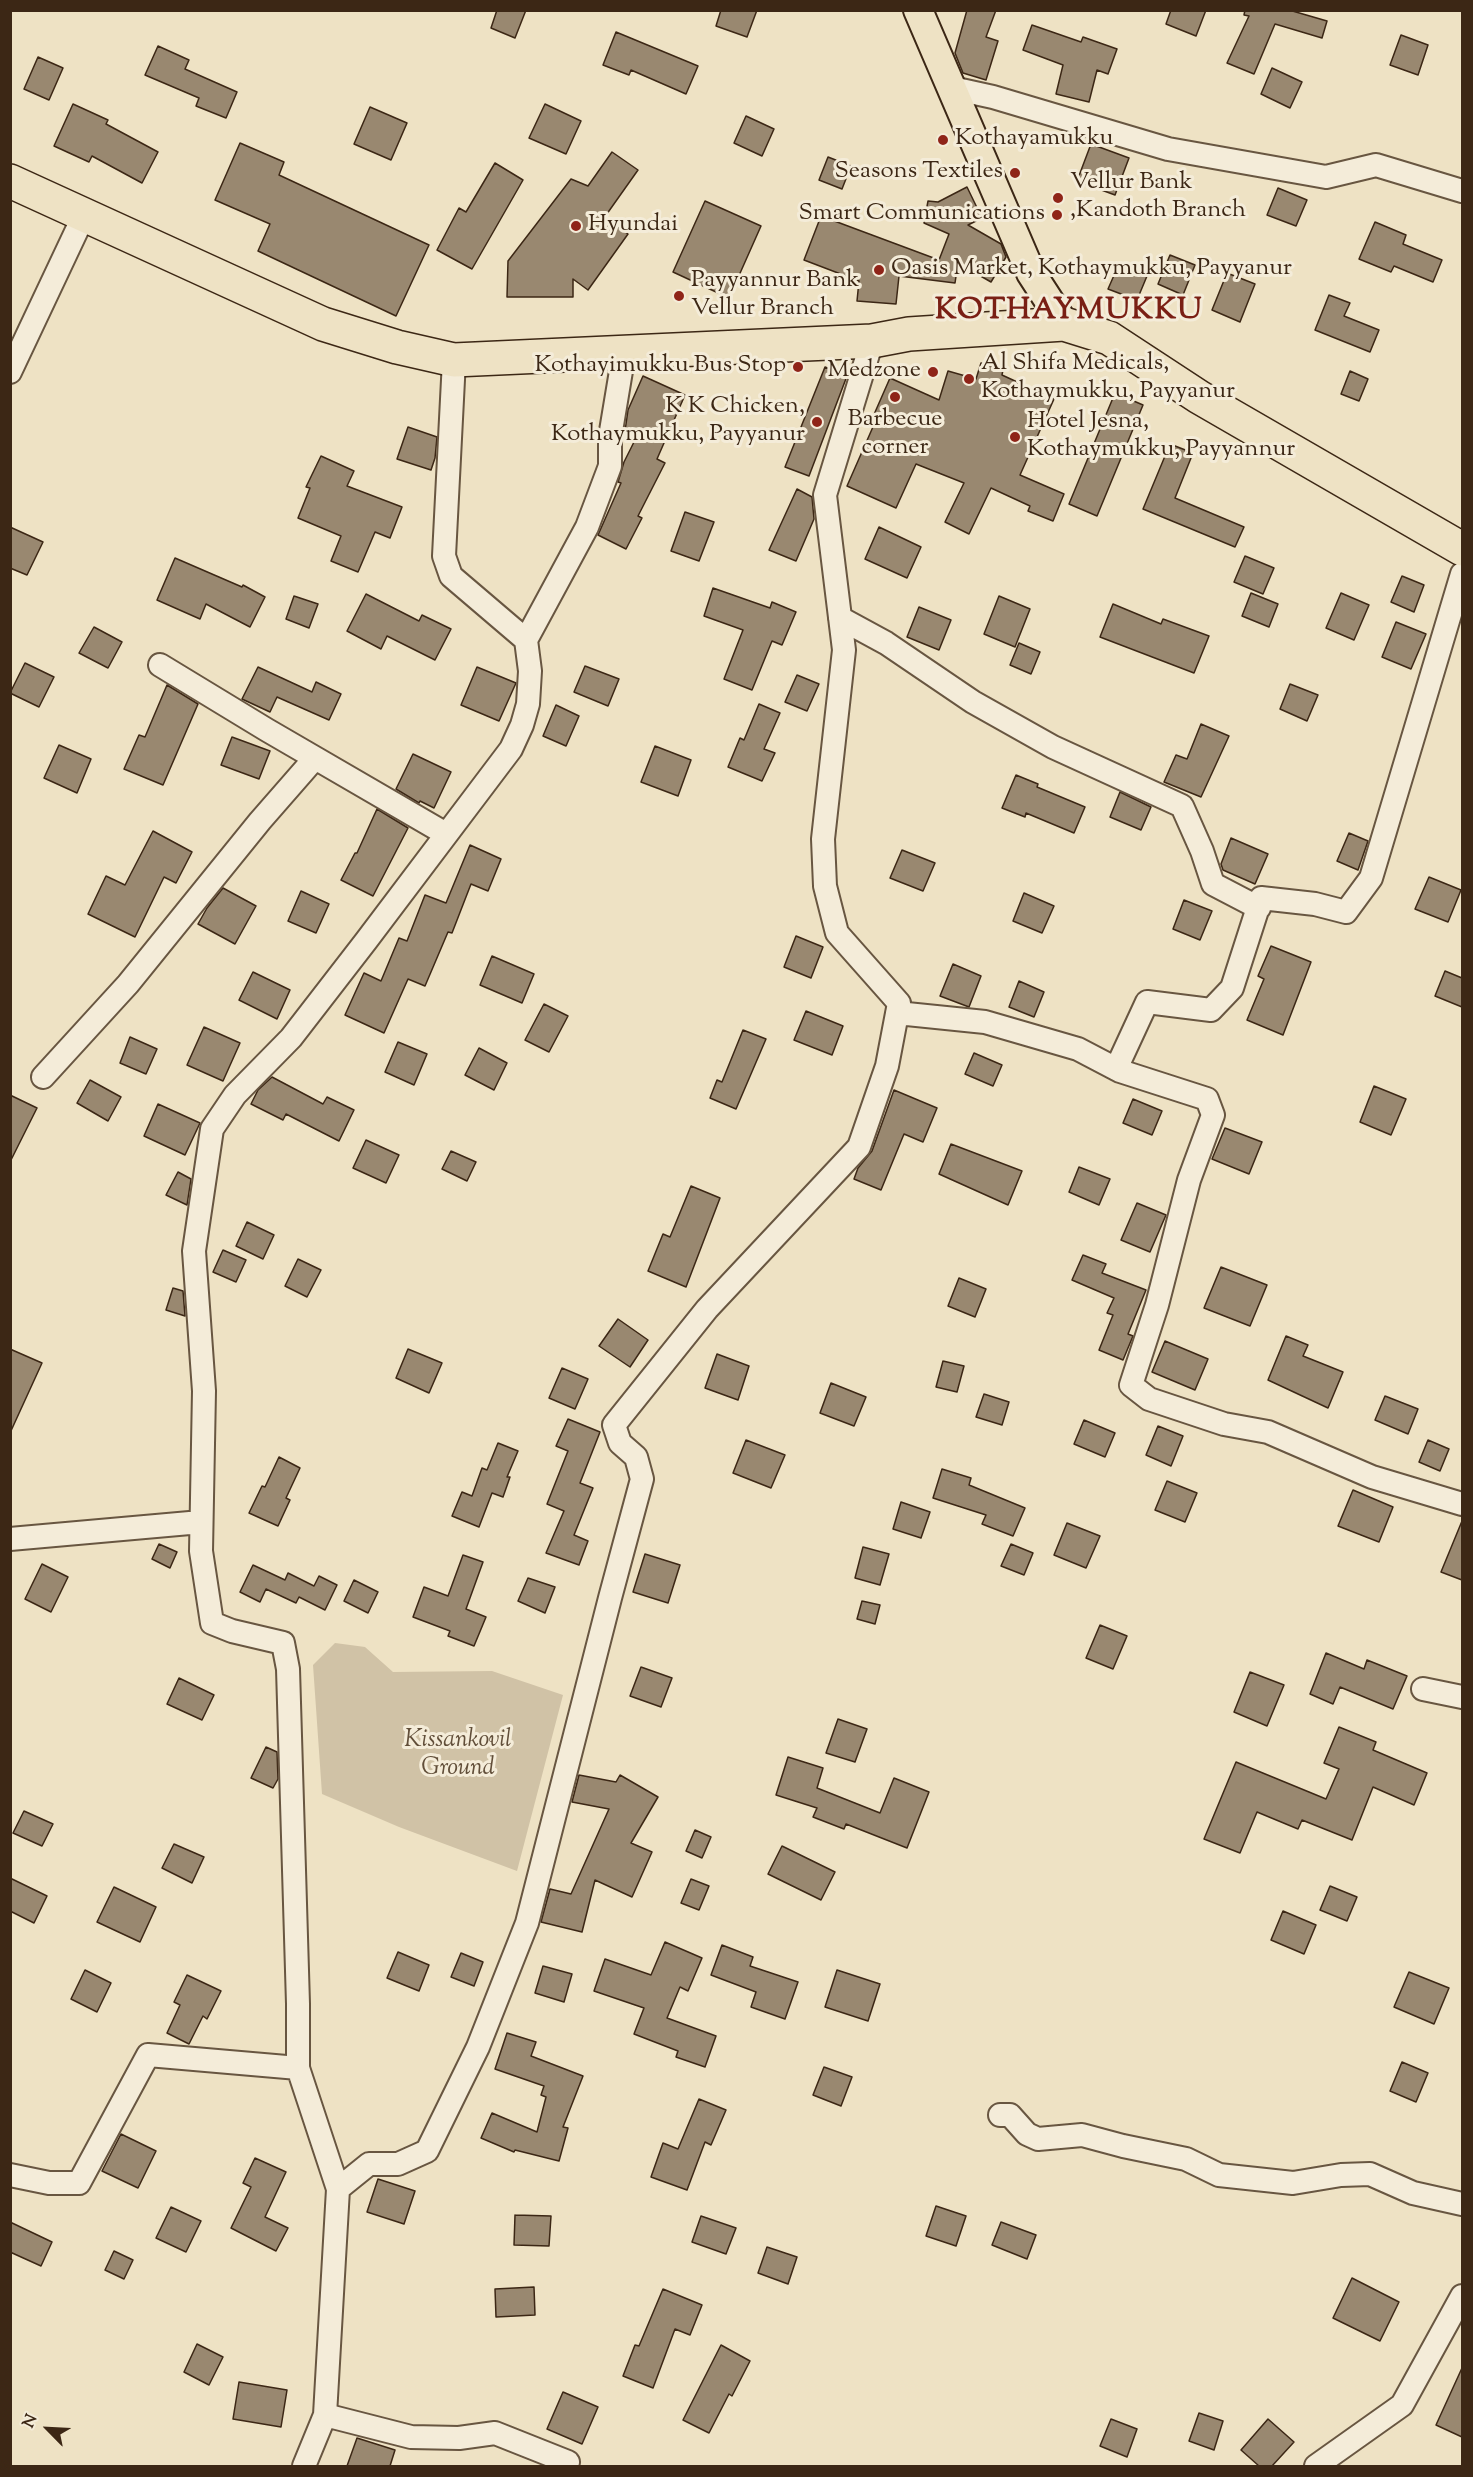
<!DOCTYPE html>
<style>
body{margin:0}
#map{position:relative;width:1473px;height:2477px;overflow:hidden;background:#eee2c4;font-family:"Sorts Mill Goudy",serif}
canvas{display:block}
.frame{position:absolute;inset:0;border:12px solid #3c2715;pointer-events:none}
.north{position:absolute;left:18px;top:2399px;width:60px;height:60px;-webkit-text-stroke:4px #f4ecd9;paint-order:stroke;rotate:294deg;font-size:16px;font-weight:700;line-height:24px;text-align:center;color:#3c2715}
.north::after{content:'';display:block;margin:auto;width:21px;height:27px;background:#3c2715;clip-path:polygon(50% 0,100% 100%,50% 72%,0 100%)}
</style>
<div id="map">
<canvas width="1473" height="2477"></canvas>
<div class="frame"></div>
<div class="north">N</div>
</div>
<script>
const context = document.querySelector('canvas').getContext('2d');
context.lineJoin = 'round';
function fillPath(path, color) {
  context.fillStyle = color;
  context.fill(path, 'evenodd');
}
function toPath(rows) {
  const path = new Path2D();
  for (const r of rows) {
    path.moveTo(r[0], r[1]);
    for (let i = 2; i < r.length; i += 2) path.lineTo(r[i], r[i + 1]);
  }
  return path;
}
function strokePath(path, color, width, dash) {
  context.strokeStyle = color;
  context.lineWidth = width;
  context.lineCap = dash ? 'butt' : 'round';
  context.setLineDash(dash || []);
  context.stroke(path);
}
function label(font, color, halo, rows, align = 'center') {
  context.font = font + ' "Sorts Mill Goudy",serif';
  context.lineWidth = 6;
  context.setLineDash([]);
  context.textBaseline = 'middle';
  context.strokeStyle = halo;
  context.fillStyle = color;
  for (const [text, x, y, turn = 0] of rows) {
    context.save();
    context.translate(x, y);
    context.rotate((+turn || 0) * Math.PI / 180);
    context.textAlign = isNaN(turn) ? turn : align;
    if (halo) context.strokeText(text, 0, 0);
    context.fillText(text, 0, 0);
    context.restore();
  }
}
fillPath(toPath([
 [335,1643,365,1647,393,1672,492,1671,563,1695,517,1871,399,1827,322,1794,313,1665]
]), '#d0c2a6');
const building = toPath([
 [497,10,526,10,515,38,491,28,497,10],
 [721,10,757,10,747,37,716,26,721,10],
 [967,10,996,10,986,37,998,41,986,80,963,73,955,53,967,10],
 [1171,10,1206,10,1196,36,1166,24,1171,10],
 [1245,10,1289,10,1327,21,1322,38,1275,24,1254,74,1227,63,1249,16,1244,15,1245,10],
 [1032,25,1081,42,1083,37,1117,49,1108,74,1097,70,1089,102,1056,94,1063,65,1023,50,1032,25],
 [616,32,698,66,686,94,631,70,629,75,603,65,616,32],
 [1401,35,1428,45,1418,75,1390,65,1401,35],
 [158,46,189,60,185,69,237,92,226,118,196,106,199,98,145,75,158,46],
 [38,57,63,68,49,100,24,89,38,57],
 [1272,68,1302,82,1290,108,1261,94,1272,68],
 [73,104,108,120,106,124,158,152,142,183,92,156,89,162,54,146,73,104],
 [545,104,581,121,566,154,529,138,545,104],
 [370,107,407,123,391,160,354,144,370,107],
 [746,116,774,129,762,156,734,143,746,116],
 [240,143,284,162,279,175,429,245,396,316,258,251,270,224,215,200,240,143],
 [1091,144,1129,158,1115,195,1077,181,1091,144],
 [612,152,638,170,604,218,628,234,588,290,573,279,573,297,507,297,508,261,571,179,588,186,612,152],
 [828,157,851,166,842,189,819,180,828,157],
 [495,163,523,180,472,269,437,250,459,208,466,212,495,163],
 [967,187,982,218,968,225,1001,244,1006,257,991,282,958,263,955,283,899,276,896,304,857,301,859,281,804,260,821,216,939,260,949,234,924,223,928,201,938,202,967,187],
 [1278,188,1307,200,1296,226,1267,215,1278,188],
 [705,201,761,226,729,298,673,272,705,201],
 [1375,222,1406,235,1403,244,1442,260,1433,282,1394,266,1391,272,1359,259,1375,222],
 [1170,255,1195,265,1183,295,1158,284,1170,255],
 [1119,264,1147,276,1137,300,1108,289,1119,264],
 [1227,273,1255,284,1240,322,1212,310,1227,273],
 [1329,295,1350,303,1344,316,1379,330,1370,352,1315,330,1329,295],
 [981,363,1003,370,1002,375,1054,399,1020,475,1064,494,1053,521,1028,511,1030,506,991,488,969,534,945,522,964,483,916,464,896,508,847,486,876,420,872,419,890,378,939,400,948,371,976,379,981,363],
 [825,367,847,376,809,476,785,467,825,367],
 [1350,371,1368,379,1359,401,1341,394,1350,371],
 [643,376,685,395,657,459,665,463,638,516,642,518,626,549,598,535,621,483,618,482,624,462,637,436,625,431,628,410,643,376],
 [1115,393,1143,405,1097,516,1069,504,1115,393],
 [408,427,437,437,435,458,431,470,397,459,408,427],
 [1170,444,1193,453,1175,498,1244,527,1235,547,1143,509,1170,444],
 [321,456,354,471,347,486,402,507,390,538,375,532,358,572,331,561,341,536,298,518,310,488,306,487,321,456],
 [797,489,812,497,814,519,796,561,769,550,797,489],
 [685,512,714,522,699,561,671,551,685,512],
 [10,527,43,542,27,575,10,568,10,527],
 [879,527,921,547,907,578,865,559,879,527],
 [1245,556,1274,568,1263,594,1234,582,1245,556],
 [175,558,242,587,243,585,265,597,250,627,206,604,200,619,157,600,175,558],
 [1402,576,1424,585,1414,612,1391,602,1402,576],
 [713,588,770,608,772,602,796,612,782,645,772,641,752,690,724,679,743,630,704,616,713,588],
 [1251,593,1278,604,1269,627,1242,616,1251,593],
 [1341,593,1369,605,1354,640,1326,628,1341,593],
 [366,594,419,621,422,615,451,629,435,660,387,636,381,649,347,631,366,594],
 [294,596,318,604,309,628,286,619,294,596],
 [999,596,1030,609,1015,647,984,634,999,596],
 [1113,604,1161,624,1163,619,1209,636,1194,673,1100,637,1113,604],
 [919,607,951,620,939,650,907,637,919,607],
 [1396,622,1426,634,1411,669,1382,657,1396,622],
 [94,627,122,642,108,668,79,653,94,627],
 [1019,643,1040,652,1031,674,1010,665,1019,643],
 [25,663,54,677,39,707,10,693,25,663],
 [585,666,619,679,608,706,574,692,585,666],
 [258,667,312,692,316,682,341,694,329,720,277,697,270,712,242,699,258,667],
 [477,667,516,683,499,721,461,705,477,667],
 [797,675,819,684,807,711,785,702,797,675],
 [1290,684,1318,695,1307,721,1280,709,1290,684],
 [167,685,198,704,163,785,124,769,139,735,145,737,167,685],
 [759,704,780,713,764,749,775,753,762,781,728,767,740,738,744,740,759,704],
 [556,705,579,716,566,746,543,736,556,705],
 [1201,724,1229,736,1201,797,1164,782,1176,755,1187,759,1201,724],
 [232,737,270,751,259,779,221,765,232,737],
 [59,745,91,759,77,793,44,778,59,745],
 [655,746,691,760,678,796,641,782,655,746],
 [413,754,451,772,434,808,420,801,419,803,396,789,413,754],
 [1016,775,1038,784,1037,787,1085,807,1074,833,1026,813,1025,817,1002,808,1016,775],
 [1120,792,1151,807,1141,830,1110,817,1120,792],
 [377,809,408,828,373,896,341,880,355,853,357,853,377,809],
 [153,831,192,852,176,883,164,877,135,937,88,914,106,876,125,885,153,831],
 [1349,833,1368,841,1358,870,1337,861,1349,833],
 [1231,838,1268,854,1255,884,1223,870,1221,864,1231,838],
 [470,845,501,859,488,891,471,884,452,933,448,932,425,986,408,979,384,1033,345,1015,364,973,381,981,399,938,407,941,425,895,446,903,470,845],
 [902,850,935,863,923,891,890,878,902,850],
 [1429,877,1461,890,1448,922,1415,909,1429,877],
 [223,888,256,906,235,944,198,924,207,908,223,888],
 [301,891,329,904,316,933,288,921,301,891],
 [1024,893,1054,906,1042,933,1013,921,1024,893],
 [1184,900,1212,911,1200,940,1173,929,1184,900],
 [796,936,823,947,811,978,784,967,796,936],
 [1271,946,1311,962,1283,1035,1247,1020,1264,979,1258,976,1271,946],
 [492,956,534,974,522,1003,480,985,492,956],
 [953,964,981,976,969,1007,940,996,953,964],
 [1445,971,1462,978,1462,1007,1435,996,1445,971],
 [253,972,290,990,277,1019,239,1000,253,972],
 [1019,981,1044,992,1034,1017,1009,1007,1019,981],
 [544,1004,568,1016,549,1052,525,1040,544,1004],
 [806,1011,843,1026,832,1055,794,1040,806,1011],
 [204,1027,240,1043,223,1081,187,1065,204,1027],
 [743,1030,766,1039,736,1109,710,1098,717,1080,722,1082,743,1030],
 [130,1037,157,1049,146,1074,120,1063,130,1037],
 [398,1042,427,1054,414,1085,385,1072,398,1042],
 [479,1048,507,1063,494,1090,465,1075,479,1048],
 [974,1053,1002,1065,993,1086,965,1074,974,1053],
 [272,1077,323,1104,327,1097,354,1110,339,1141,286,1114,283,1120,251,1104,258,1090,272,1077],
 [90,1080,121,1097,108,1121,77,1103,90,1080],
 [1374,1086,1406,1099,1391,1135,1360,1122,1374,1086],
 [894,1090,937,1108,923,1142,904,1134,881,1190,854,1179,858,1168,872,1151,894,1090],
 [10,1095,37,1108,10,1162,10,1095],
 [1133,1099,1162,1111,1152,1135,1123,1123,1133,1099],
 [158,1104,200,1123,185,1155,144,1136,158,1104],
 [1225,1128,1262,1142,1249,1174,1212,1159,1225,1128],
 [366,1140,399,1155,386,1183,353,1168,366,1140],
 [951,1144,1022,1171,1008,1205,939,1174,951,1144],
 [451,1151,476,1162,467,1181,442,1169,451,1151],
 [1079,1167,1110,1179,1099,1205,1069,1192,1079,1167],
 [178,1172,191,1179,187,1205,166,1195,178,1172],
 [691,1186,720,1198,686,1287,648,1271,663,1234,670,1237,691,1186],
 [1137,1203,1166,1215,1150,1252,1121,1240,1137,1203],
 [247,1222,274,1235,263,1259,236,1246,247,1222],
 [223,1250,246,1260,236,1282,213,1272,223,1250],
 [1083,1255,1106,1264,1102,1273,1146,1290,1128,1334,1133,1336,1123,1360,1099,1350,1113,1315,1107,1313,1114,1298,1072,1280,1083,1255],
 [298,1259,321,1270,307,1297,285,1286,298,1259],
 [1221,1267,1267,1285,1250,1326,1204,1308,1221,1267],
 [959,1278,986,1289,975,1317,948,1306,959,1278],
 [173,1288,183,1291,185,1316,166,1310,173,1288],
 [618,1319,648,1340,630,1367,599,1346,618,1319],
 [1286,1336,1308,1345,1303,1356,1343,1372,1328,1408,1268,1380,1286,1336],
 [1165,1341,1208,1359,1195,1390,1152,1372,1165,1341],
 [10,1349,42,1363,10,1433,10,1349],
 [408,1349,442,1363,429,1393,396,1378,408,1349],
 [717,1354,749,1366,738,1400,705,1388,717,1354],
 [943,1361,964,1366,957,1392,936,1387,943,1361],
 [562,1368,588,1379,575,1409,549,1398,562,1368],
 [831,1383,866,1397,854,1426,820,1413,831,1383],
 [984,1394,1009,1402,1002,1425,976,1417,984,1394],
 [1385,1396,1418,1409,1408,1434,1375,1420,1385,1396],
 [568,1419,600,1432,580,1483,593,1488,574,1535,588,1541,579,1565,546,1553,564,1511,547,1504,568,1451,556,1446,568,1419],
 [1084,1420,1115,1433,1105,1457,1074,1444,1084,1420],
 [1158,1426,1183,1436,1171,1466,1146,1455,1158,1426],
 [746,1440,785,1455,771,1488,733,1473,746,1440],
 [1428,1440,1449,1449,1440,1471,1419,1462,1428,1440],
 [498,1443,518,1451,507,1477,510,1477,503,1497,492,1493,479,1527,452,1516,462,1492,472,1496,482,1468,487,1470,498,1443],
 [279,1457,300,1468,286,1498,290,1500,278,1526,249,1513,262,1486,265,1487,279,1457],
 [942,1469,971,1478,969,1485,1025,1508,1013,1536,982,1524,986,1515,933,1498,942,1469],
 [1167,1481,1197,1493,1185,1522,1155,1510,1167,1481],
 [1353,1490,1393,1507,1379,1542,1338,1526,1353,1490],
 [901,1502,930,1512,921,1538,893,1529,901,1502],
 [1462,1521,1462,1580,1441,1572,1462,1521],
 [1067,1523,1100,1536,1086,1568,1054,1555,1067,1523],
 [159,1544,177,1552,170,1568,152,1559,159,1544],
 [1011,1544,1033,1553,1024,1575,1001,1566,1011,1544],
 [863,1547,889,1554,880,1585,855,1578,863,1547],
 [645,1554,680,1565,668,1603,633,1592,645,1554],
 [463,1555,483,1562,466,1609,486,1617,474,1646,448,1636,450,1631,413,1617,424,1587,448,1596,463,1555],
 [42,1564,68,1577,51,1612,25,1599,42,1564],
 [253,1565,285,1580,288,1573,314,1586,319,1576,337,1585,325,1610,299,1597,296,1603,266,1589,260,1602,240,1592,253,1565],
 [528,1578,555,1587,545,1613,518,1601,528,1578],
 [354,1580,378,1592,368,1613,344,1601,354,1580],
 [862,1601,880,1605,875,1624,857,1619,862,1601],
 [1100,1625,1127,1636,1113,1669,1086,1658,1100,1625],
 [1326,1653,1364,1669,1367,1660,1407,1676,1393,1709,1340,1687,1333,1704,1310,1694,1326,1653],
 [641,1667,672,1678,661,1707,630,1696,641,1667],
 [1250,1672,1284,1685,1267,1726,1234,1712,1250,1672],
 [179,1678,214,1695,202,1720,167,1704,179,1678],
 [838,1719,867,1729,855,1762,826,1753,838,1719],
 [1339,1727,1376,1742,1373,1750,1427,1773,1414,1805,1373,1787,1352,1840,1302,1820,1298,1829,1257,1812,1240,1853,1204,1839,1236,1762,1326,1799,1339,1769,1324,1763,1339,1727],
 [266,1747,277,1752,278,1779,273,1788,251,1778,266,1747],
 [788,1757,823,1768,817,1788,880,1813,894,1778,929,1792,907,1848,846,1824,844,1829,813,1817,817,1808,776,1795,788,1757],
 [579,1775,616,1782,620,1775,658,1797,631,1843,652,1852,632,1897,595,1880,582,1932,541,1922,550,1889,571,1894,609,1809,572,1802,579,1775],
 [24,1811,53,1824,42,1846,13,1833,24,1811],
 [695,1830,711,1837,702,1858,686,1851,695,1830],
 [174,1844,204,1857,192,1883,162,1868,174,1844],
 [782,1846,835,1872,821,1900,768,1874,782,1846],
 [10,1878,47,1896,34,1923,10,1911,10,1878],
 [691,1879,709,1886,699,1910,681,1903,691,1879],
 [1330,1886,1357,1897,1347,1921,1320,1910,1330,1886],
 [114,1887,156,1907,140,1942,97,1922,114,1887],
 [1283,1911,1316,1925,1304,1954,1271,1940,1283,1911],
 [665,1942,702,1958,688,1991,680,1987,667,2018,716,2036,705,2067,676,2057,678,2051,634,2034,644,2008,594,1991,605,1959,651,1975,665,1942],
 [722,1945,753,1957,750,1966,798,1982,785,2019,751,2007,756,1992,711,1975,722,1945],
 [398,1952,429,1965,419,1991,387,1978,398,1952],
 [461,1953,483,1962,474,1986,451,1977,461,1953],
 [543,1966,572,1974,564,2002,535,1993,543,1966],
 [85,1970,111,1983,97,2012,71,1999,85,1970],
 [837,1970,880,1984,868,2021,825,2007,837,1970],
 [1409,1972,1449,1988,1434,2024,1394,2007,1409,1972],
 [187,1975,221,1991,207,2019,203,2016,189,2044,167,2033,180,2005,174,2002,187,1975],
 [507,2033,536,2042,531,2056,583,2076,563,2127,568,2128,559,2161,515,2150,514,2152,481,2138,492,2113,537,2132,546,2097,541,2095,544,2086,495,2069,507,2033],
 [1402,2062,1428,2073,1416,2102,1390,2091,1402,2062],
 [824,2067,852,2077,841,2106,813,2095,824,2067],
 [699,2099,726,2110,711,2145,705,2142,687,2190,651,2177,663,2143,678,2149,699,2099],
 [121,2134,156,2151,138,2188,102,2171,121,2134],
 [255,2158,286,2172,265,2217,288,2228,276,2251,231,2228,251,2187,243,2183,255,2158],
 [378,2179,415,2191,404,2224,367,2212,378,2179],
 [936,2206,966,2216,956,2246,926,2236,936,2206],
 [171,2207,201,2221,186,2252,156,2238,171,2207],
 [515,2215,551,2216,549,2246,514,2245,515,2215],
 [701,2216,736,2228,726,2254,692,2242,701,2216],
 [10,2222,52,2242,41,2266,10,2252,10,2222],
 [1001,2222,1036,2235,1027,2259,992,2245,1001,2222],
 [767,2247,797,2257,788,2284,758,2273,767,2247],
 [114,2251,133,2260,124,2279,105,2270,114,2251],
 [1352,2278,1399,2302,1380,2341,1333,2318,1352,2278],
 [534,2287,535,2315,496,2317,495,2289,534,2287],
 [663,2289,702,2305,690,2335,675,2329,653,2388,623,2376,635,2345,639,2346,663,2289],
 [197,2344,223,2357,209,2385,184,2372,197,2344],
 [721,2345,750,2361,732,2396,729,2394,709,2433,683,2420,721,2345],
 [1462,2368,1462,2437,1436,2425,1462,2368],
 [239,2382,287,2390,281,2427,233,2419,239,2382],
 [563,2392,598,2407,582,2444,547,2429,563,2392],
 [1199,2413,1223,2421,1214,2450,1189,2441,1199,2413],
 [1111,2419,1137,2429,1127,2457,1100,2446,1111,2419],
 [1268,2419,1294,2442,1272,2466,1259,2466,1241,2450,1268,2419],
 [357,2438,395,2450,390,2466,347,2466,357,2438]
]);
fillPath(building, '#998870');
strokePath(building, '#3c2715', 1.5);
const minor = toPath([
 [952,88,993,97,1168,149,1326,177,1376,165,1462,191],
 [10,372,85,213],
 [840,618,886,643,973,702,1053,747,1182,806,1202,851,1213,884,1259,908],
 [526,640,587,527,610,466,610,437,624,353],
 [160,665,267,730,446,834],
 [897,1013,985,1022,1078,1049,1120,1071,1207,1099,1213,1115,1189,1180,1157,1305,1131,1385,1149,1399,1224,1424,1268,1432,1372,1477,1462,1504],
 [1116,1069,1147,1002,1211,1010,1232,988,1261,898,1315,904,1346,912,1371,878,1462,574],
 [43,1077,128,984,260,821,315,758],
 [10,1539,201,1522],
 [1423,1689,1462,1697],
 [1000,2115,1010,2115,1027,2134,1038,2139,1082,2135,1123,2146,1186,2159,1219,2175,1293,2183,1341,2175,1370,2174,1413,2193,1462,2204],
 [10,2175,49,2183,79,2183,148,2055,298,2068],
 [338,2189,369,2164,398,2164,427,2151,478,2047,527,1923,610,1598,642,1479,636,1457,620,1443,614,1425,707,1309,859,1147,887,1066,899,1003,837,933,825,886,823,839,844,650,825,495,872,341],
 [325,2415,411,2437,459,2438,495,2433,568,2462],
 [304,2466,325,2415,338,2189,298,2068,298,2004,288,1669,283,1643,232,1631,212,1623,201,1551,204,1391,194,1251,212,1129,235,1095,291,1038,366,941,511,749,522,725,528,704,530,671,526,640,451,576,444,556,454,360],
 [1316,2466,1402,2405,1462,2296]
]);
const major = toPath([
 [918,10,1031,273,1064,324]
]);
const highway = toPath([
 [10,181,323,324,397,347,454,360,872,341,909,334,1064,324,1109,338,1199,397,1462,549]
]);
strokePath(minor, '#685641', 26);
strokePath(major, '#3c2715', 32);
strokePath(highway, '#3c2715', 36);
strokePath(minor, '#f4ecd9', 22);
strokePath(major, '#eee2c4', 28);
strokePath(highway, '#eee2c4', 33);
for (const [x, y, r, color] of [
 [943,140,6,"#8f2418"],
 [1015,173,6,"#8f2418"],
 [1058,198,6,"#8f2418"],
 [1057,215,6,"#8f2418"],
 [576,226,6,"#8f2418"],
 [879,270,6,"#8f2418"],
 [679,296,6,"#8f2418"],
 [798,367,6,"#8f2418"],
 [933,372,6,"#8f2418"],
 [969,379,6,"#8f2418"],
 [895,397,6,"#8f2418"],
 [817,422,6,"#8f2418"],
 [1015,437,6,"#8f2418"]
]) {
  const dot = new Path2D();
  dot.arc(x, y, r, 0, 2 * Math.PI);
  context.fillStyle = color;
  context.fill(dot);
  strokePath(dot, '#f4ecd9', 2);
}
label('24px', '#3c2715', '#f4ecd9', [
 ["Kothayamukku",955,140],
 ["Seasons Textiles",1003,173,"right"],
 ["Vellur Bank",1070,184],
 [",Kandoth Branch",1070,212],
 ["Smart Communications",1045,215,"right"],
 ["Hyundai",588,226],
 ["Oasis Market, Kothaymukku, Payyanur",891,270],
 ["Payyannur Bank",691,282],
 ["Vellur Branch",691,310],
 ["Al Shifa Medicals,",981,365],
 ["Kothaymukku, Payyanur",981,393],
 ["Kothayimukku Bus Stop",786,367,"right"],
 ["Medzone",921,372,"right"],
 ["K K Chicken,",805,408,"right"],
 ["Kothaymukku, Payyanur",805,436,"right"],
 ["Barbecue",895,421,"center"],
 ["corner",895,449,"center"],
 ["Hotel Jesna,",1027,423],
 ["Kothaymukku, Payyannur",1027,451]
], 'left');
label('italic 24px', '#614e39', '#f4ecd9', [
 ["Kissankovil",458,1742],
 ["Ground",458,1770]
]);
context.letterSpacing = '1.5px';
label('bold 30px', '#7a1f14', '#f4ecd9', [
 ["KOTHAYMUKKU",1069,313]
]);
context.letterSpacing = '0px';
</script>
